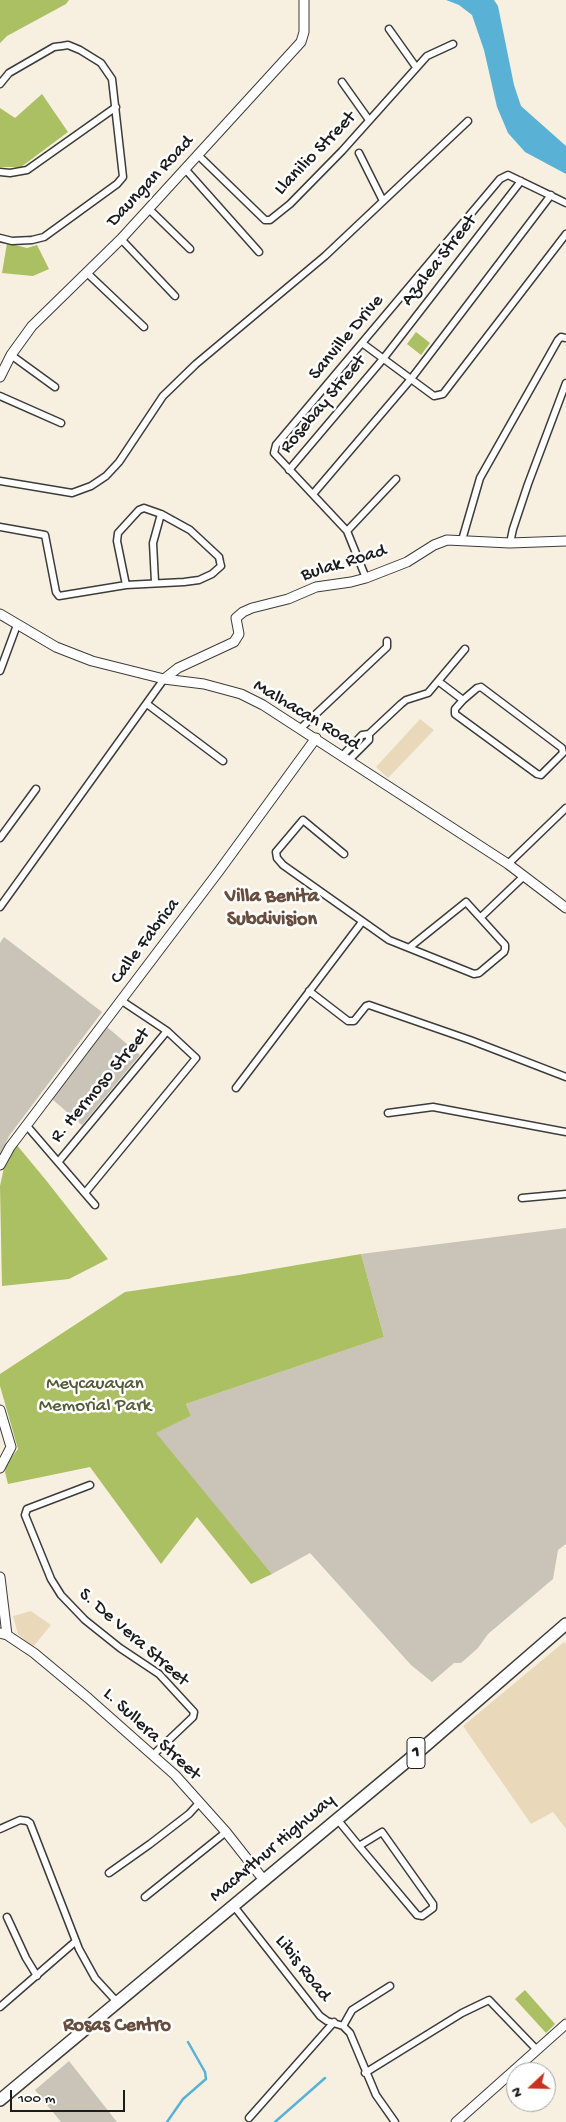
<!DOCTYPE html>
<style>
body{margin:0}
#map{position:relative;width:566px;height:2122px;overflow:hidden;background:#f7f0e1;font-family:"Gochi Hand",sans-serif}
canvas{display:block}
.north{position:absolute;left:506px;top:2062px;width:50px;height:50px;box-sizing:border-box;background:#fff;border:1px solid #a4a4a4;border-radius:50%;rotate:249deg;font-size:14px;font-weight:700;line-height:20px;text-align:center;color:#1c1c1c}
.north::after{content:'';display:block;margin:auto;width:18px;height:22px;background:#c8321e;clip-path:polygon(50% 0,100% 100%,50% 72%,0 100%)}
.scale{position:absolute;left:10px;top:2090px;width:115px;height:22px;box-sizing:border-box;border:2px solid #1c1c1c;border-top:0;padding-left:6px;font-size:15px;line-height:18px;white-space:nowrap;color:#1c1c1c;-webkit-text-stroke:4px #fff;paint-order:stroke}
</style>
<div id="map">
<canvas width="566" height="2122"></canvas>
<div class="north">N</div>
<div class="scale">100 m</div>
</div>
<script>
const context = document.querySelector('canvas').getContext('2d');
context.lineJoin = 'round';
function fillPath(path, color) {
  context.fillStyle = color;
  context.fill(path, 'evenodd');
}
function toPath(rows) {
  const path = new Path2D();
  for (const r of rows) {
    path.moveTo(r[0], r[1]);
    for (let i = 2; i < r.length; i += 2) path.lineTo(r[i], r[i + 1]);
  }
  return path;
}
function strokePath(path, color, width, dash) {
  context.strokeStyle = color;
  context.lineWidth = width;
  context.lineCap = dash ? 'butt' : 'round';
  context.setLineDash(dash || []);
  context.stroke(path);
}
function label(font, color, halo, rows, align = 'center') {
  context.font = font + ' "Gochi Hand",sans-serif';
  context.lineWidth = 5;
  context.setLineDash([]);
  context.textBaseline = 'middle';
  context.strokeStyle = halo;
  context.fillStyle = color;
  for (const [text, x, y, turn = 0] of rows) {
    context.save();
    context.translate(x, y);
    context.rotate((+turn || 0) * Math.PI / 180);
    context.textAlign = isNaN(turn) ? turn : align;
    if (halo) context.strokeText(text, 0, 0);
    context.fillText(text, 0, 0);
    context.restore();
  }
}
fillPath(toPath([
 [420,719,434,730,388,778,376,767],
 [31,1611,51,1625,33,1647,18,1634,13,1616],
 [564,1642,566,1644,566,1829,553,1812,531,1824,463,1726]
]), '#e9d9ba');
fillPath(toPath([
 [4,937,102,1012,9,1136,0,1156,0,943],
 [107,1027,140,1055,82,1125,52,1099],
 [566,1228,566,1544,558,1550,553,1579,488,1634,478,1648,461,1663,454,1663,432,1682,411,1665,310,1553,272,1574,155,1433,191,1416,186,1404,384,1337,361,1254],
 [69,2061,117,2122,61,2122,35,2090]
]), '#c9c3b8');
fillPath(toPath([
 [0,0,69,0,66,4,7,36,0,43],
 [42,94,68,132,21,167,0,167,0,108,15,118],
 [7,243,27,248,37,245,49,269,33,276,2,273],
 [416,332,430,343,421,355,407,344],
 [16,1144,45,1179,108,1259,69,1279,2,1286,0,1186,5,1163],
 [361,1254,384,1337,186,1404,191,1416,156,1433,272,1574,251,1584,197,1517,161,1564,90,1467,8,1484,5,1472,6,1464,18,1449,0,1386,0,1374,125,1292,239,1275],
 [525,1990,555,2024,546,2033,515,1999]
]), '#abbf63');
fillPath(toPath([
 [446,0,494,0,498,6,514,85,521,106,566,146,566,174,525,152,508,133,497,107,484,50,472,15,459,5]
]), '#59b2d6');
strokePath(toPath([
 [167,2122,183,2099,206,2079,205,2072,188,2042],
 [275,2122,325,2078]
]), '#59b2d6', 2.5);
const street = toPath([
 [389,29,416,67],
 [342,82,369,120],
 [0,84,9,73,54,47,62,46,68,45,80,50,101,63,112,79,123,177,117,184,44,237,32,240,12,241,0,238],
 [359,153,383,201],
 [199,156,265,220,270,220,290,204,342,151,427,56,453,44],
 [186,170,259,252],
 [0,172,10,173,27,170,116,107],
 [149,209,190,249],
 [121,239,175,296],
 [86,272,144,327],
 [362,343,434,396,443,394,566,234],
 [11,355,55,387],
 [0,396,61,423],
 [289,470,383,359,521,181],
 [0,481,72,493,91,486,106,476,119,462,163,396,196,364,325,256,468,121],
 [313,494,411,379,551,195],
 [0,527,45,535,56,592,59,596,126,585,184,582,199,580,212,574,221,566,220,562,219,557,190,530,161,514,144,508,139,510,118,533,117,541,126,585],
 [347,531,396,479],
 [462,540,480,478,558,340,561,337,566,338],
 [510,543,513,529,528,484,566,383],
 [366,578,347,531,274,453,276,445,500,179,508,175,566,203],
 [155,582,153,543,161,514],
 [0,671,17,625],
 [438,681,463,700],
 [481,687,562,748,563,753,541,775,537,774,455,714,455,709,463,700,477,688,481,687],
 [147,704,223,761],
 [300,729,387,647,387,641],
 [342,756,362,735,369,734,401,704,406,700,428,693,465,649],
 [349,760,369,740,369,734],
 [0,838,36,789],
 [344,854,303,820,276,852,277,858,283,865,389,940,474,974,479,973,504,952,505,949,505,945,466,902,410,947],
 [508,864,566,808],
 [0,907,164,679],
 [481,917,524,876],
 [309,991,348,1021,354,1021,366,1006,369,1005,470,1040,566,1077],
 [236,1088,362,922],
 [388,1113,433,1107,566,1132],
 [27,1126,95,1205],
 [59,1161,167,1031],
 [85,1193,196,1058,167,1031,122,1001],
 [522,1198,566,1194],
 [90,1485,27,1509,25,1515,51,1579,61,1595,85,1620,120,1648,159,1674,194,1712,193,1717,153,1755],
 [337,1819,359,1846,417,1915,422,1916,433,1908,433,1904,382,1832,359,1846],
 [0,1829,20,1820,27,1821,30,1823,79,1949,95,1978,117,2002],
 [109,1873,150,1844,189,1814,199,1803],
 [145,1897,226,1832],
 [233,1905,320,2016,327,2021,343,2026,350,2033,376,2095,395,2122],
 [7,1917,26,1958,37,1976],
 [0,2007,76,1941],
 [343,2026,352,2010,390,1986],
 [365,2073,462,2013,489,2000,537,2050],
 [249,2118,334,2022]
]);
const secondary = toPath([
 [0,377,11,355,32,326,121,239,301,42,304,32,304,0],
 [0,614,56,647,92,661,164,679,204,684,241,694,263,705,508,864,566,908],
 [164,679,178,668,234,642,239,634,236,618,243,612,252,608,288,599,316,587,351,582,366,578,407,562,434,545,447,540,510,543,566,541],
 [0,1165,10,1147,219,871,316,738],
 [0,1410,11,1447,0,1468],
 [0,1577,7,1635],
 [0,1633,7,1635,34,1653,88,1698,175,1775,226,1832,263,1879],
 [456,2122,566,2024]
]);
const highway = toPath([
 [0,2100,424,1747,566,1624]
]);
strokePath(street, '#3d3c3a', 9);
strokePath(secondary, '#3d3c3a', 11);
strokePath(highway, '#3d3c3a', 14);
strokePath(street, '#fff', 6);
strokePath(secondary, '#fff', 9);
strokePath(highway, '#fff', 11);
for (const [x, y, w] of [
 [416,1753,18]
]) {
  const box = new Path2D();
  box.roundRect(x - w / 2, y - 15.5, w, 31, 4);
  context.fillStyle = '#fff';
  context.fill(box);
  strokePath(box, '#1c1c1c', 1);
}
label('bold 18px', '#1c1c1c', null, [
 ["1",416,1753]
]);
label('19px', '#1c1c1c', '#fff', [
 ["Llanilio Street",316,154,-46],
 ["Daungan Road",151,182,-47],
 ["Azalea Street",440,261,-52],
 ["Sanville Drive",347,338,-50],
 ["Rosebay Street",324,405,-50],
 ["Bulak Road",344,564,-17],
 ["Malhacan Road",306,716,31],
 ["Calle Fabrica",146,942,-53],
 ["R. Hermoso Street",101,1086,-50],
 ["S. De Vera Street",133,1638,41],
 ["L. Sullera Street",151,1735,43],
 ["MacArthur Highway",273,1849,-40],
 ["Libis Road",302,1969,52]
]);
label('19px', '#555d38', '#fff', [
 ["Meycauayan",95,1385],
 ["Memorial Park",95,1407]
]);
label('bold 20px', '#664d3d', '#fff', [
 ["Villa Benita",272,898],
 ["Subdivision",272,921],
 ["Rosas Centro",117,2027]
]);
</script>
